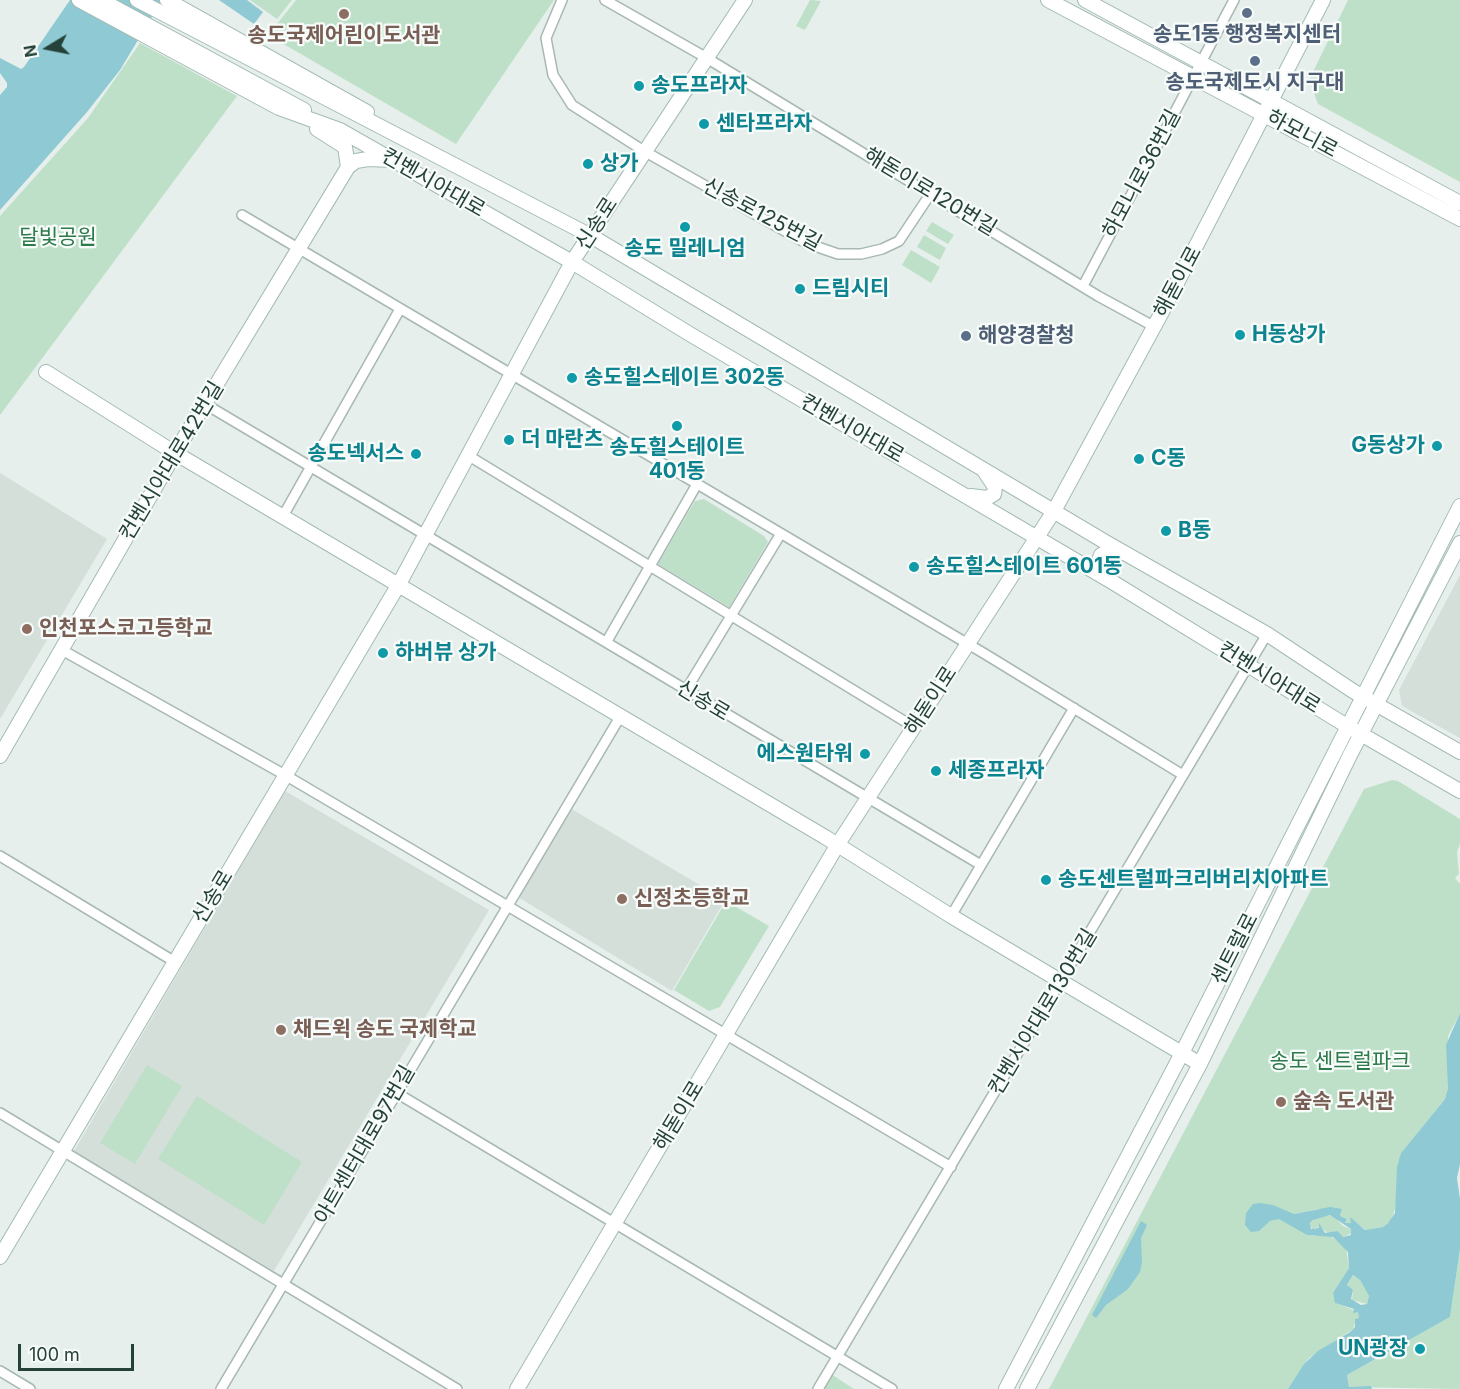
<!DOCTYPE html>
<meta charset="utf-8">
<style>
body{margin:0}
#map{position:relative;width:1460px;height:1389px;overflow:hidden;background:#e6efeb;font-family:Inter,sans-serif}
canvas{display:block}
.north{position:absolute;left:18px;top:18px;width:60px;height:60px;-webkit-text-stroke:4px #f7fbf9;paint-order:stroke;rotate:260deg;font-size:16px;font-weight:700;line-height:24px;text-align:center;color:#24423a}
.north::after{content:'';display:block;margin:auto;width:21px;height:27px;background:#24423a;clip-path:polygon(50% 0,100% 100%,50% 72%,0 100%)}
.scale{position:absolute;left:18px;top:1344px;width:116px;height:27px;box-sizing:border-box;border:3px solid #24423a;border-top:0;padding-left:8px;font-size:18px;line-height:21px;white-space:nowrap;color:#24423a;-webkit-text-stroke:4px #f7fbf9;paint-order:stroke}
</style>
<div id="map">
<canvas width="1460" height="1389"></canvas>
<div class="north">N</div>
<div class="scale">100 m</div>
</div>
<script>
const context = document.querySelector('canvas').getContext('2d');
context.lineJoin = 'round';
function fillPath(path, color) {
  context.fillStyle = color;
  context.fill(path, 'evenodd');
}
function toPath(rows) {
  const path = new Path2D();
  for (const r of rows) {
    path.moveTo(r[0], r[1]);
    for (let i = 2; i < r.length; i += 2) path.lineTo(r[i], r[i + 1]);
  }
  return path;
}
function strokePath(path, color, width, dash) {
  context.strokeStyle = color;
  context.lineWidth = width;
  context.lineCap = dash ? 'butt' : 'round';
  context.setLineDash(dash || []);
  context.stroke(path);
}
function label(font, color, halo, rows, align = 'center') {
  context.font = font + ' Inter,"Noto Sans KR",sans-serif';
  context.lineWidth = 4.5;
  context.setLineDash([]);
  context.textBaseline = 'middle';
  context.strokeStyle = halo;
  context.fillStyle = color;
  for (const [text, x, y, turn = 0] of rows) {
    context.save();
    context.translate(x, y);
    context.rotate((+turn || 0) * Math.PI / 180);
    context.textAlign = isNaN(turn) ? turn : align;
    if (halo) context.strokeText(text, 0, 0);
    context.fillText(text, 0, 0);
    context.restore();
  }
}
fillPath(toPath([
 [0,473,107,539,0,719],
 [1460,575,1460,738,1402,706,1399,690],
 [285,791,489,910,274,1271,74,1151],
 [570,808,725,900,672,991,518,897]
]), '#d4dfda');
fillPath(toPath([
 [250,0,292,0,277,19],
 [296,0,554,0,456,144,280,42,273,29],
 [810,0,821,1,805,30,796,26],
 [1348,0,1460,0,1460,182,1318,104,1309,80],
 [140,43,237,96,0,415,0,216,88,118],
 [932,222,954,235,948,244,926,231],
 [924,235,946,248,940,260,917,247],
 [911,250,940,267,931,283,902,265],
 [704,499,764,536,768,542,729,607,658,564,695,501],
 [1392,780,1398,781,1460,819,1460,843,1457,852,1459,874,1455,878,1460,884,1460,1013,1448,1036,1448,1088,1445,1099,1401,1153,1395,1209,1391,1220,1383,1227,1366,1230,1352,1220,1351,1224,1345,1223,1347,1219,1340,1216,1342,1209,1318,1209,1294,1214,1312,1236,1330,1236,1346,1247,1349,1268,1333,1294,1336,1303,1358,1312,1359,1318,1356,1319,1353,1329,1309,1358,1288,1389,1049,1389,1364,789],
 [726,901,769,926,720,1007,709,1011,674,990],
 [147,1065,182,1086,135,1164,100,1143],
 [197,1096,302,1162,264,1225,158,1159],
 [1326,1215,1334,1216,1343,1226,1351,1229,1352,1233,1343,1237,1338,1231,1329,1234,1320,1227,1312,1229,1310,1224,1313,1220],
 [1460,1249,1460,1389,1349,1387,1347,1375,1450,1317],
 [1353,1275,1360,1280,1369,1296,1367,1304,1352,1300,1353,1290,1347,1286],
 [828,1372,854,1389,819,1389]
]), '#bfe0c8');
fillPath(toPath([
 [70,0,162,0,120,70,87,112,0,210,0,95,7,87,7,83,0,73,0,58,21,69,24,67],
 [219,0,247,0,263,12,254,24],
 [1460,1013,1460,1164,1457,1178,1460,1199,1460,1249,1450,1317,1347,1375,1349,1387,1371,1386,1372,1389,1288,1389,1304,1364,1318,1351,1350,1332,1355,1327,1355,1319,1359,1318,1358,1312,1353,1313,1354,1309,1335,1303,1333,1293,1349,1268,1348,1252,1333,1237,1307,1235,1279,1219,1270,1221,1259,1231,1251,1232,1245,1225,1246,1213,1253,1204,1260,1203,1273,1205,1294,1214,1330,1207,1342,1209,1340,1216,1347,1219,1345,1223,1351,1223,1350,1217,1365,1230,1383,1227,1388,1223,1395,1213,1397,1167,1401,1153,1445,1099,1448,1088,1446,1045],
 [1330,1215,1351,1229,1351,1235,1343,1237,1338,1231,1325,1233,1319,1223,1319,1228,1311,1229,1310,1223,1313,1220],
 [1353,1275,1360,1280,1369,1296,1367,1304,1361,1305,1351,1299,1353,1290,1347,1285],
 [1141,1221,1147,1225,1141,1238,1142,1263,1140,1272,1128,1289,1106,1305,1096,1318,1092,1315]
]), '#8ec9d4');
const street = toPath([
 [562,0,546,38,553,75,572,105,644,151,806,243,838,254,861,254,882,249,899,241,931,193],
 [605,0,705,57,1098,296,1155,327],
 [242,215,985,654,1183,775],
 [1083,286,1234,0],
 [205,404,981,865],
 [469,456,914,727],
 [283,516,400,309],
 [607,641,697,484],
 [62,650,285,775,951,1167],
 [686,690,780,535],
 [0,856,175,962],
 [951,916,1074,708],
 [395,1092,892,1389],
 [0,1113,457,1389],
 [0,1371,30,1389],
 [221,1389,620,717],
 [818,1389,1267,634]
]);
const secondary = toPath([
 [79,0,279,108,340,130,361,142,572,262,693,336,1114,583,1347,726,1460,791],
 [101,0,304,110],
 [137,0,591,236,1107,543,1267,634,1353,691,1460,752],
 [167,0,367,112],
 [1048,0,1460,219],
 [1085,0,1460,203],
 [317,129,345,147,348,167],
 [46,372,175,453,825,837,951,916,1200,1064],
 [971,496,987,498,994,494,995,487,985,472],
 [1105,576,1098,563,1101,555,1111,550,1122,553],
 [0,756,175,453,348,167,356,161,368,159,392,160],
 [0,1257,399,584,572,262,745,0],
 [517,1389,838,844,1054,511,1162,312,1323,0],
 [1006,1389,1182,1053,1460,506],
 [1027,1389,1200,1064,1350,755,1460,543]
]);
strokePath(street, '#a8b8b2', 12);
strokePath(secondary, '#a4bbb3', 16);
strokePath(street, '#fff', 9);
strokePath(secondary, '#fff', 14);
for (const [x, y, r, color] of [
 [1247,13,6,"#5c6f8a"],
 [344,14,6,"#8d6e63"],
 [1255,61,6,"#5c6f8a"],
 [639,86,6,"#0f9aa8"],
 [704,124,6,"#0f9aa8"],
 [588,164,6,"#0f9aa8"],
 [685,227,6,"#0f9aa8"],
 [800,289,6,"#0f9aa8"],
 [1240,335,6,"#0f9aa8"],
 [966,336,6,"#5c6f8a"],
 [572,378,6,"#0f9aa8"],
 [677,426,6,"#0f9aa8"],
 [509,440,6,"#0f9aa8"],
 [1437,446,6,"#0f9aa8"],
 [416,454,6,"#0f9aa8"],
 [1139,459,6,"#0f9aa8"],
 [1166,531,6,"#0f9aa8"],
 [914,567,6,"#0f9aa8"],
 [27,629,6,"#8d6e63"],
 [383,653,6,"#0f9aa8"],
 [865,754,6,"#0f9aa8"],
 [936,771,6,"#0f9aa8"],
 [1046,880,6,"#0f9aa8"],
 [622,899,6,"#8d6e63"],
 [281,1030,6,"#8d6e63"],
 [1281,1102,6,"#8d6e63"],
 [1420,1349,6,"#0f9aa8"]
]) {
  const dot = new Path2D();
  dot.arc(x, y, r, 0, 2 * Math.PI);
  context.fillStyle = color;
  context.fill(dot);
  strokePath(dot, '#f7fbf9', 2);
}
label('bold 21px', '#4e5e75', '#f7fbf9', [
 ["송도1동 행정복지센터",1247,35],
 ["송도국제도시 지구대",1255,83],
 ["해양경찰청",978,336,"left"]
]);
label('bold 21px', '#785e54', '#f7fbf9', [
 ["송도국제어린이도서관",344,36,"center"],
 ["인천포스코고등학교",39,629],
 ["신정초등학교",634,899],
 ["채드윅 송도 국제학교",293,1030],
 ["숲속 도서관",1293,1102]
], 'left');
label('bold 21px', '#0d838f', '#f7fbf9', [
 ["송도프라자",651,86],
 ["센타프라자",716,124],
 ["상가",600,164],
 ["송도 밀레니엄",685,249,"center"],
 ["드림시티",812,289],
 ["H동상가",1252,335],
 ["송도힐스테이트 302동",584,378],
 ["더 마란츠",521,440],
 ["G동상가",1425,446,"right"],
 ["송도힐스테이트",677,448,"center"],
 ["401동",677,472,"center"],
 ["송도넥서스",404,454,"right"],
 ["C동",1151,459],
 ["B동",1178,531],
 ["송도힐스테이트 601동",926,567],
 ["하버뷰 상가",395,653],
 ["에스원타워",853,754,"right"],
 ["세종프라자",948,771],
 ["송도센트럴파크리버리치아파트",1058,880],
 ["UN광장",1408,1349,"right"]
], 'left');
label('21px', '#24423a', '#f7fbf9', [
 ["하모니로",1302,134,28],
 ["하모니로36번길",1142,174,-62],
 ["컨벤시아대로",433,183,30],
 ["해돋이로120번길",930,192,31],
 ["신송로125번길",762,215,28],
 ["신송로",597,224,-57],
 ["해돋이로",1178,282,-62],
 ["컨벤시아대로",852,429,30],
 ["컨벤시아대로42번길",172,461,-59],
 ["컨벤시아대로",1269,678,32],
 ["신송로",703,701,31],
 ["해돋이로",931,701,-57],
 ["신송로",213,897,-59],
 ["센트럴로",1235,949,-63],
 ["컨벤시아대로130번길",1043,1012,-59],
 ["해돋이로",679,1116,-59],
 ["아트센터대로97번길",365,1145,-60]
]);
label('21px', '#2d7a4b', '#f7fbf9', [
 ["달빛공원",58,238],
 ["송도 센트럴파크",1340,1062]
]);
</script>
